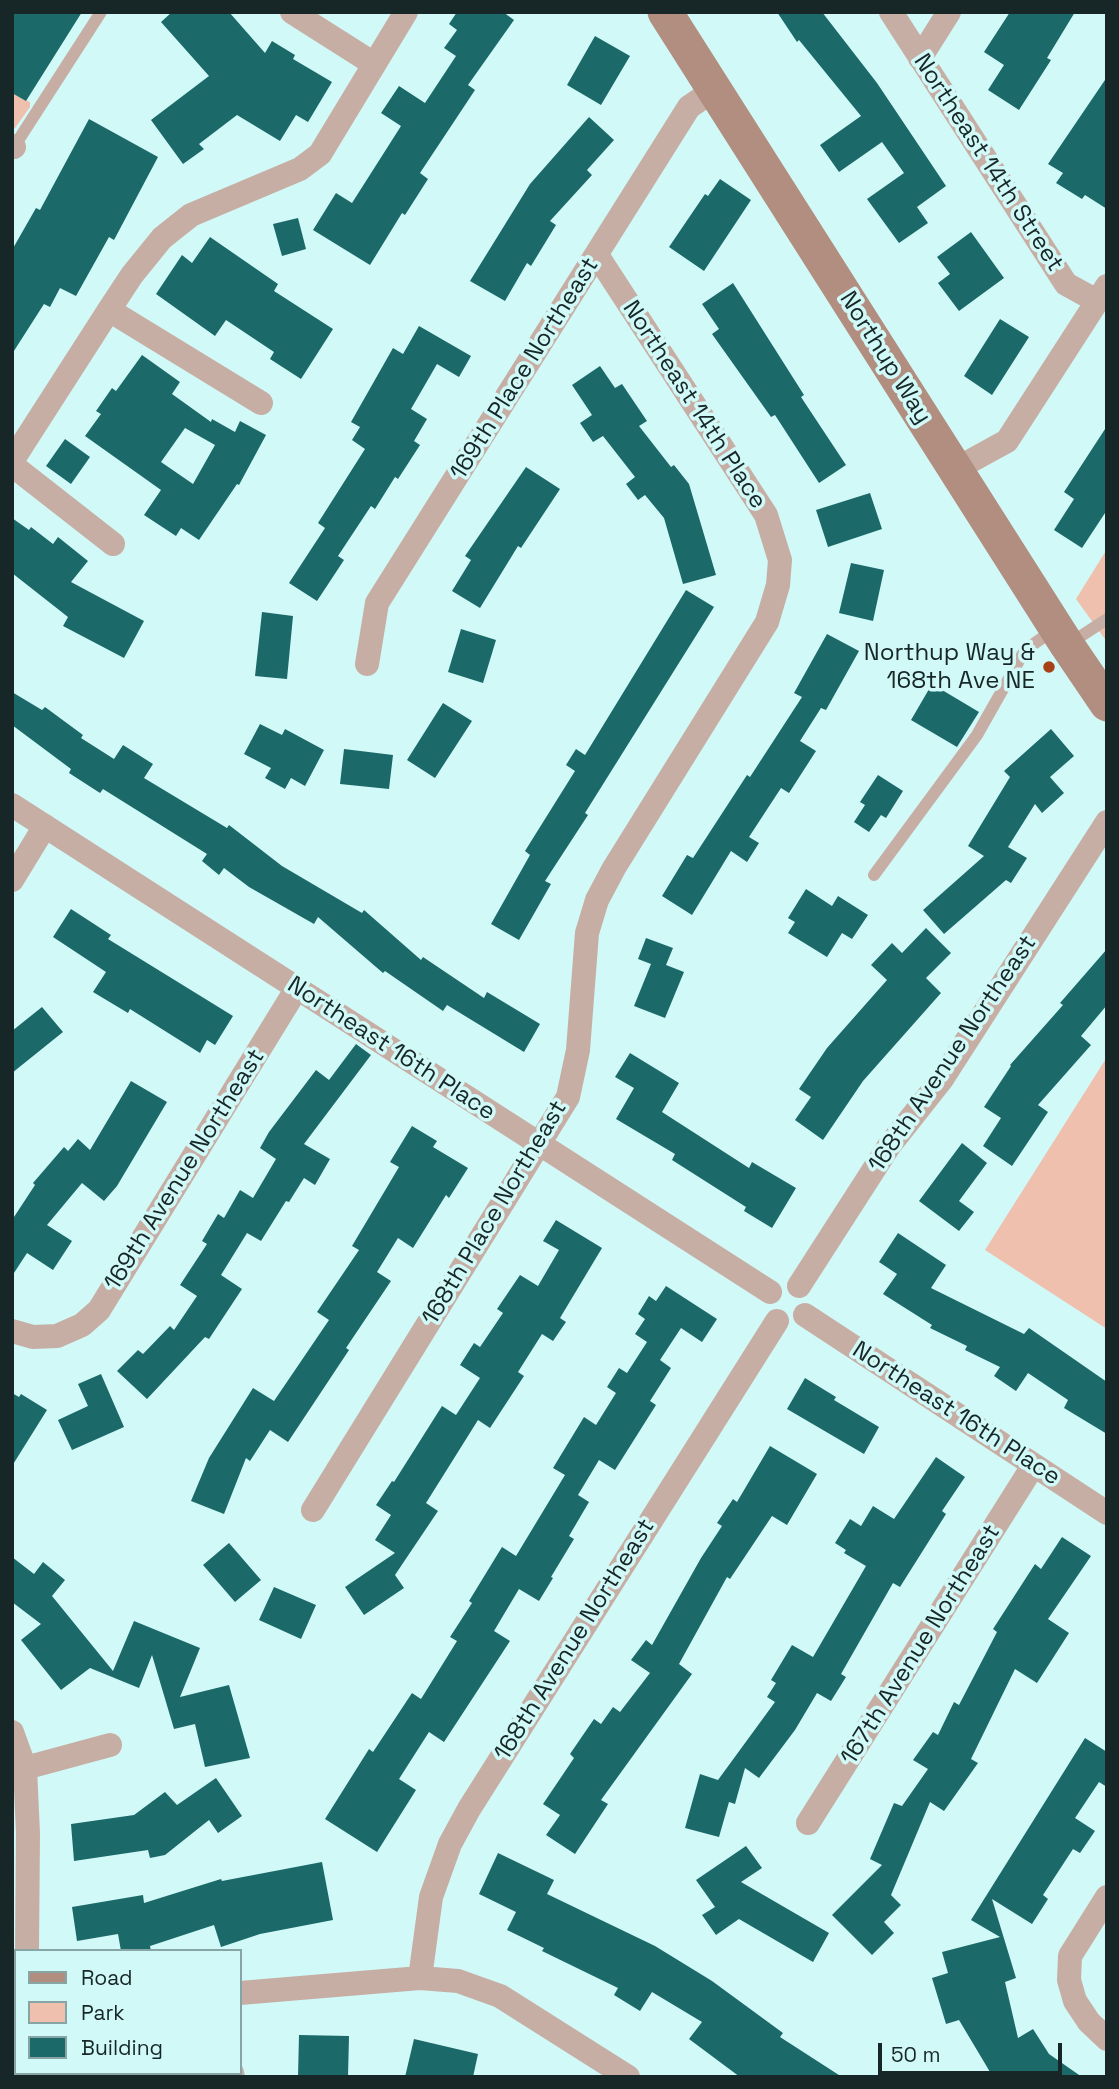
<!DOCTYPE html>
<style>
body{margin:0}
#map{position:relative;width:1119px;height:2089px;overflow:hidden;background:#d1f9f8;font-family:"Space Grotesk",sans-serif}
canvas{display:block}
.frame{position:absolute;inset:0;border:14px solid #172626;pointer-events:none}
.legend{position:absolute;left:14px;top:1949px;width:228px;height:126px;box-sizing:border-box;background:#d1f9f8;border:2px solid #87a5a4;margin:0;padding:9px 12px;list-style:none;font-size:21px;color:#172626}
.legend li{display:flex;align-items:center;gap:14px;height:35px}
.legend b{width:35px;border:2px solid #87a5a4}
.scale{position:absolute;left:878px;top:2043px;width:184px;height:32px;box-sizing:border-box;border:4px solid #172626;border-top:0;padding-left:9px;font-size:21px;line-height:24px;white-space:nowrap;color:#172626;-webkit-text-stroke:5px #d1f9f8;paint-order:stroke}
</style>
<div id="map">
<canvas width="1119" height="2089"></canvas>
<div class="frame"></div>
<ul class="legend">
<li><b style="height:9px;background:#b28e80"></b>Road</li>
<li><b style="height:19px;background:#f0c0ae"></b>Park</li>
<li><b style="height:19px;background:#1c6969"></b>Building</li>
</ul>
<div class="scale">50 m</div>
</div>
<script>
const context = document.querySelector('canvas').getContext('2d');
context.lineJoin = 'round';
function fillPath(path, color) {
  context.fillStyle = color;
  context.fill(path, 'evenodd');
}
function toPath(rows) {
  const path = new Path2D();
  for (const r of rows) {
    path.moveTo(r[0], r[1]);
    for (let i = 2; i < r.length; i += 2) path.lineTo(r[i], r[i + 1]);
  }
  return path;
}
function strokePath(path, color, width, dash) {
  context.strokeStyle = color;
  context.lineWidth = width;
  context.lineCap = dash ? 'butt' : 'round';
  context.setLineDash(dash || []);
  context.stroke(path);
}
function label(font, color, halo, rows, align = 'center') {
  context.font = font + ' "Space Grotesk",sans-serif';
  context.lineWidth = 7;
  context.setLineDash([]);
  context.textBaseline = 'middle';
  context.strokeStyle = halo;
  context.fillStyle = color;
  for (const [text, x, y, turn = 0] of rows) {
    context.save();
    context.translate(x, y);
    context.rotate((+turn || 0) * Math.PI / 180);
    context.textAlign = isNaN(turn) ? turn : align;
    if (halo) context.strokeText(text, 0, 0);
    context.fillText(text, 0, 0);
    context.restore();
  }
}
fillPath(toPath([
 [12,93,30,102,30,107,15,128,12,128],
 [1107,549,1107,642,1076,599],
 [1107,1057,1107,1329,985,1250]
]), '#f0c0ae');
fillPath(toPath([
 [12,12,82,12,26,101,12,93],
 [172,12,229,12,265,53,272,41,295,55,293,59,332,82,308,122,296,115,280,141,237,115,199,144,204,149,183,164,151,120,209,76,161,22],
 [457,12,503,12,514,20,468,85,475,90,420,173,428,179,405,215,402,213,370,265,313,230,336,193,352,203,401,126,381,113,399,86,425,103,456,56,444,48,457,30,449,24],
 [777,12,822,12,877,83,946,186,917,207,928,223,899,243,867,199,904,173,882,142,839,172,820,145,861,116,799,40,797,42],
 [1010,12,1075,12,1047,58,1051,60,1019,110,988,90,1004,65,984,52],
 [595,36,630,56,601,105,567,85],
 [1107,77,1107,209,1085,195,1082,199,1056,183,1063,173,1048,164],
 [589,117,614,140,587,170,592,175,550,221,556,225,531,266,527,263,505,301,470,281,530,184],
 [89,119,158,157,114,240,109,237,76,296,60,288,50,307,44,304,12,354,12,250,36,208,40,210],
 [720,179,751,200,704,271,669,247,705,194,708,196],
 [298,218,306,249,282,256,273,224],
 [971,232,1004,278,959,311,938,283,950,274,937,257],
 [210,237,278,284,274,291,333,329,301,379,270,359,274,352,226,320,215,336,156,294,182,255,192,263],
 [733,283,804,395,801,397,846,465,819,483,775,415,771,417,712,334,719,329,702,304],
 [1000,319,1029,337,992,395,964,376],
 [419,326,471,356,459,377,437,364,411,409,427,419,414,441,420,445,398,479,395,477,375,509,371,506,338,556,344,560,317,601,289,583,325,528,318,523,365,449,352,440,360,427,351,422,393,348,403,354],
 [142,355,180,382,172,394,211,422,212,419,235,432,240,421,266,435,239,485,237,484,199,540,181,528,176,536,144,515,161,490,85,436,101,414,96,411,112,388,116,391],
 [185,428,215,445,193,484,161,462],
 [600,366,615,388,622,384,647,421,639,426,671,467,674,465,689,484,716,575,683,584,664,518,645,495,638,500,626,484,635,477,603,436,593,442,580,423,592,415,572,385],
 [1107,426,1107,510,1082,548,1054,530,1074,499,1064,492],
 [65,439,90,457,71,484,46,466],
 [526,467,560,489,521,548,518,546,480,608,452,591,471,560,465,556],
 [870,493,882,529,828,547,816,510],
 [12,518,29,530,31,527,53,544,58,537,88,561,71,582,144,621,124,658,63,626,68,617,12,573],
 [851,563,884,570,873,621,839,613],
 [686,590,714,607,585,813,588,815,545,881,551,884,519,940,491,924,530,855,525,851,575,771,566,765,576,749,585,755],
 [262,612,293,616,287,679,255,676],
 [461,629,496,640,483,683,448,672],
 [827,634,859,651,826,710,821,708,800,741,816,751,789,793,781,788,749,837,759,843,747,862,731,851,692,915,662,896,687,855,693,858,747,775,750,777,802,697,794,693],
 [932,684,979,712,957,747,911,720],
 [12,692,42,710,45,707,83,735,81,738,114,759,123,745,153,764,144,778,227,828,229,825,282,866,362,913,364,910,421,960,423,957,484,998,487,992,540,1024,524,1052,447,1005,443,1011,385,971,383,973,318,917,314,924,249,887,224,868,219,875,202,861,207,854,103,789,100,793,69,773,71,769,12,725],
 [443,703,472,721,435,778,407,760],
 [260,724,282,735,285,729,324,750,305,786,291,778,285,789,265,778,271,768,244,754],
 [1051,729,1074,756,1050,777,1064,793,1042,813,1035,804,1008,847,1027,858,1011,883,1006,880,944,934,923,910,984,856,968,846,1010,777,1004,771],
 [344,749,393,755,389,789,340,784],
 [878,775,903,791,886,818,881,815,869,832,854,822,865,805,860,802],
 [806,889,832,906,838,896,868,915,852,939,842,933,827,957,788,933,795,922,788,918],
 [71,909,111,935,108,939,233,1016,215,1045,207,1040,200,1053,130,1009,128,1013,93,992,106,972,53,937],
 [926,928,951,953,926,978,941,993,863,1081,823,1140,795,1120,811,1097,799,1089,827,1048,887,980,871,965,892,943,902,953],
 [646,938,673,948,666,965,684,972,665,1018,634,1006,651,964,638,959],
 [1107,949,1107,1005,1081,1036,1091,1045,1038,1105,1048,1112,1012,1166,983,1146,1001,1118,984,1107,1011,1066,1010,1065,1063,1005,1060,1003],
 [42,1007,63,1032,12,1073,12,1031],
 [356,1044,371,1055,304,1144,330,1159,315,1185,304,1178,289,1202,286,1201,261,1241,247,1233,221,1275,242,1289,209,1339,205,1337,147,1399,117,1371,138,1350,143,1354,170,1326,174,1330,197,1296,180,1285,207,1244,202,1241,218,1214,224,1218,240,1190,253,1198,276,1159,260,1148,269,1132,316,1070,329,1080],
 [630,1053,679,1083,662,1112,749,1168,752,1162,796,1188,772,1228,744,1211,746,1207,672,1160,675,1154,616,1119,634,1088,615,1077],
 [131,1081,167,1102,117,1186,104,1201,82,1183,47,1225,72,1241,53,1270,27,1253,12,1276,12,1220,35,1185,33,1183,64,1147,68,1151,78,1139,90,1150],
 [412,1126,437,1141,433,1147,468,1168,449,1198,446,1195,413,1248,398,1238,377,1272,391,1281,346,1348,349,1350,288,1442,270,1430,250,1461,246,1458,224,1514,191,1501,209,1458,253,1388,274,1401,329,1320,317,1312,359,1250,352,1246,399,1167,390,1162],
 [962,1143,987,1163,959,1201,974,1212,959,1231,919,1201],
 [556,1220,602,1248,560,1318,566,1322,553,1341,542,1334,518,1372,524,1376,490,1428,478,1420,426,1503,438,1511,395,1575,404,1588,364,1615,345,1587,395,1553,375,1540,391,1515,376,1505,392,1481,394,1482,442,1406,456,1415,480,1378,460,1365,474,1343,480,1347,503,1313,497,1309,520,1275,538,1286,559,1250,543,1241],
 [898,1233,946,1265,931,1288,1024,1334,1029,1328,1107,1382,1107,1434,1064,1408,1068,1400,1028,1373,1016,1391,994,1376,1000,1367,965,1350,967,1346,930,1328,932,1325,883,1294,897,1274,879,1262],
 [666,1286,717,1319,702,1342,681,1328,660,1360,671,1368,650,1401,656,1405,615,1470,599,1460,578,1495,589,1502,569,1536,574,1539,551,1577,553,1578,539,1601,519,1589,494,1631,510,1641,444,1742,429,1732,399,1779,416,1790,377,1852,325,1819,369,1749,373,1752,412,1693,421,1699,457,1641,450,1637,472,1603,469,1601,502,1547,516,1556,565,1475,553,1468,584,1417,596,1425,616,1393,607,1387,619,1368,627,1373,647,1342,635,1334,645,1319,638,1314,649,1296,656,1301],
 [101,1374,124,1427,72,1450,58,1420,88,1406,78,1384],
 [805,1378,836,1397,834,1400,879,1427,864,1454,787,1409],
 [12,1393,19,1397,21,1394,47,1410,12,1466],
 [770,1446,817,1474,787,1525,772,1516,730,1579,727,1577,679,1664,692,1674,601,1800,608,1804,575,1854,546,1835,560,1815,543,1804,574,1758,570,1754,594,1719,601,1724,613,1707,620,1712,650,1673,631,1660,646,1640,652,1645,701,1558,722,1526,717,1523,733,1499,737,1502],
 [936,1457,965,1477,942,1511,946,1514,900,1587,893,1583,841,1674,846,1677,831,1701,817,1693,795,1730,759,1778,745,1768,735,1804,729,1802,719,1837,685,1828,700,1774,718,1780,775,1702,767,1697,776,1683,771,1680,792,1645,813,1657,866,1566,844,1553,846,1550,835,1543,850,1519,861,1526,873,1506,894,1519],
 [1062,1537,1091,1556,1048,1619,1069,1633,1037,1683,1015,1669,971,1759,978,1763,944,1811,930,1802,891,1895,901,1905,884,1922,894,1933,872,1955,832,1915,882,1865,870,1859,894,1803,902,1806,928,1769,913,1760,933,1732,938,1735,954,1702,959,1705,997,1632,993,1629,1024,1581,1035,1564,1041,1569],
 [229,1543,261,1580,235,1602,203,1565],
 [12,1557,34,1574,43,1562,65,1580,52,1596,113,1671,134,1621,200,1648,180,1697,229,1685,250,1758,205,1767,195,1724,174,1729,152,1655,139,1688,90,1668,61,1690,21,1640,41,1624,12,1602],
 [274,1587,316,1605,301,1639,259,1620],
 [1085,1738,1107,1752,1107,1787,1099,1782,1075,1818,1095,1831,1080,1853,1073,1849,1043,1895,1048,1899,1032,1924,992,1899,1016,1978,1005,1982,1018,2038,1033,2029,1049,2054,1082,2077,993,2077,959,2020,946,2024,932,1978,948,1973,942,1952,1000,1937,971,1920],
 [216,1778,242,1816,218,1833,209,1820,165,1855,150,1858,148,1850,74,1861,71,1824,134,1815,165,1792,177,1805],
 [746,1846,762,1868,741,1882,829,1933,813,1962,739,1919,716,1935,702,1915,715,1907,696,1880],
 [498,1853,554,1880,547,1894,655,1946,712,1981,783,2033,780,2037,842,2077,740,2077,689,2039,702,2022,652,1992,640,2011,614,1995,618,1988,542,1951,544,1948,507,1930,516,1912,479,1894],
 [322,1862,333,1920,260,1934,221,1947,214,1925,150,1946,151,1951,121,1951,118,1934,77,1941,72,1907,143,1895,144,1903,221,1879,222,1881],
 [299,2035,349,2036,348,2077,298,2077],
 [414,2039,478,2054,473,2077,405,2077]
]), '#1c6969');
strokePath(toPath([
 [12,150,101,12],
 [1069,644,1107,619],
 [874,875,977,735,1025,650,1055,629]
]), '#c7aea5', 12);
strokePath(toPath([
 [292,12,374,64],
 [891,12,1066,284,1097,301],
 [920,58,949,12],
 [12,146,14,147],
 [109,310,261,403],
 [12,461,109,310,132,275,162,238,191,215,300,169,320,154,406,12],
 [12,465,113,544],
 [956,469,1007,441,1107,286],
 [367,664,377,603,689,107,714,90],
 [12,805,770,1292],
 [12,880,45,826],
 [799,1286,889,1146,942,1079,1107,822],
 [805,1315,1107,1513],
 [12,1331,33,1337,57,1336,82,1325,99,1310,297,988],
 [313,1510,568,1097,578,1050,587,933,597,900,614,868,767,622,778,585,780,560,766,515,597,255],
 [12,1732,25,1768,28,1833,27,1951],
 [25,1768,110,1745],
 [808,1823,1033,1466],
 [1107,1897,1070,1956,1069,1980,1075,2001,1089,2022,1107,2039],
 [420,1978,431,1897,450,1844,469,1809,777,1321],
 [240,1993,420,1978,458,1981,500,1996,628,2077],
 [12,2023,16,2023],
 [232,2073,233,2077]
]), '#c7aea5', 24);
strokePath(toPath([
 [665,12,1067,645,1107,704]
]), '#b28e80', 35);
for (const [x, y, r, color] of [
 [1049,667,7,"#a84216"]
]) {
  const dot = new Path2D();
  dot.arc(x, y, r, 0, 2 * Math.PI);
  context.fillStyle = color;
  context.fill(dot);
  strokePath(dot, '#d1f9f8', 2.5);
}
label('24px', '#172626', '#d1f9f8', [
 ["Northeast 14th Street",988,163,57],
 ["Northup Way",885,358,58],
 ["169th Place Northeast",525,369,-58],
 ["Northeast 14th Place",694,405,57],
 ["Northeast 16th Place",391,1049,33],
 ["168th Avenue Northeast",953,1054,-56],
 ["169th Avenue Northeast",185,1170,-58],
 ["168th Place Northeast",495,1213,-59],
 ["Northeast 16th Place",956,1414,33],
 ["168th Avenue Northeast",575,1640,-58],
 ["167th Avenue Northeast",921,1645,-58]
]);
label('24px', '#172626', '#d1f9f8', [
 ["Northup Way &",1035,653],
 ["168th Ave NE",1035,681]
], 'right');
</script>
